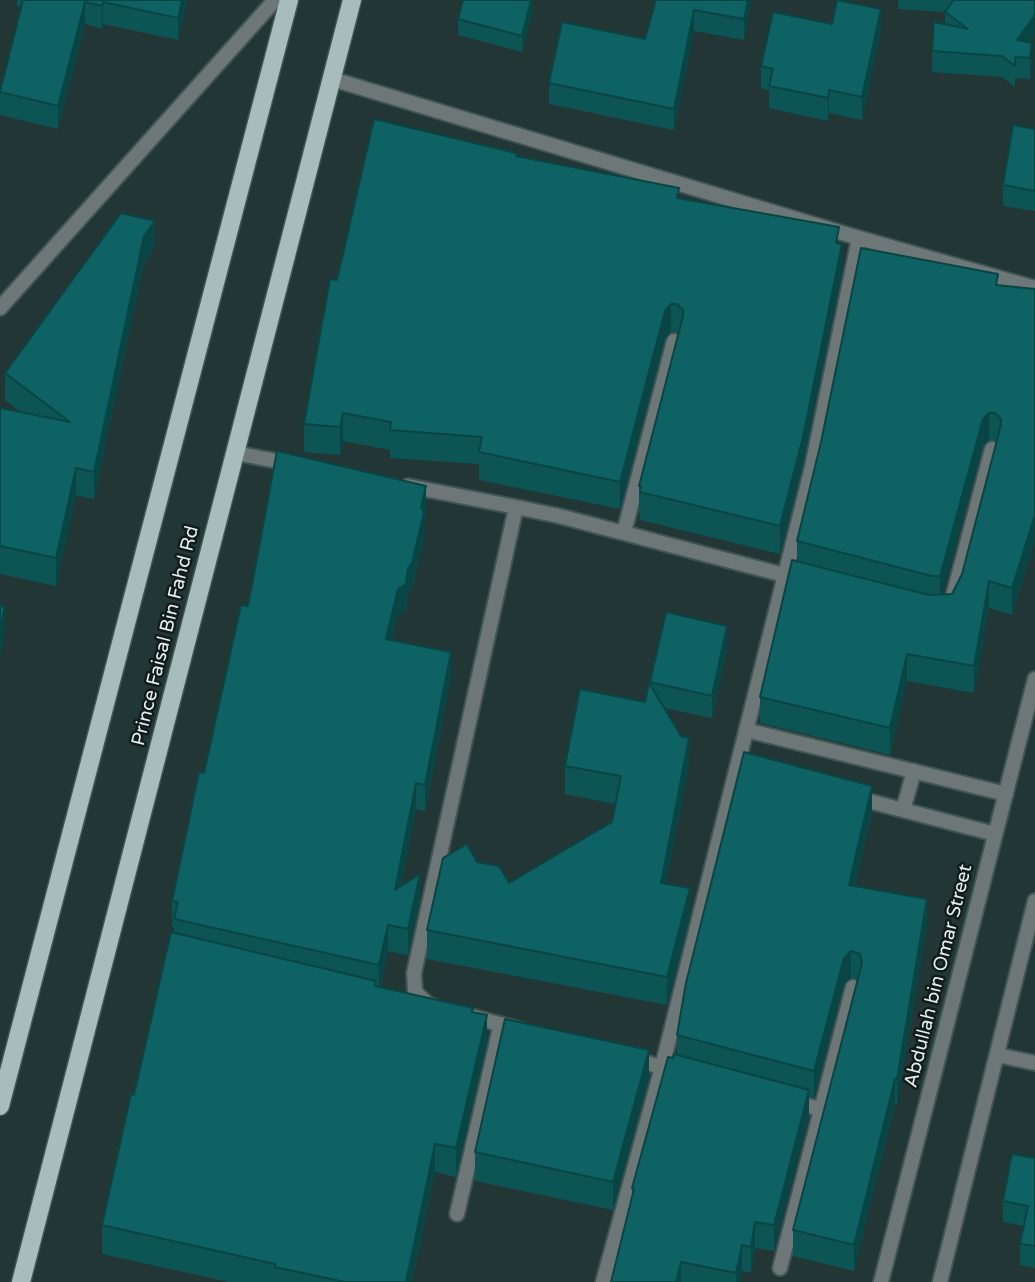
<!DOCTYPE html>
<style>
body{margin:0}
canvas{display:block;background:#223636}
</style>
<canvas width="1035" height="1282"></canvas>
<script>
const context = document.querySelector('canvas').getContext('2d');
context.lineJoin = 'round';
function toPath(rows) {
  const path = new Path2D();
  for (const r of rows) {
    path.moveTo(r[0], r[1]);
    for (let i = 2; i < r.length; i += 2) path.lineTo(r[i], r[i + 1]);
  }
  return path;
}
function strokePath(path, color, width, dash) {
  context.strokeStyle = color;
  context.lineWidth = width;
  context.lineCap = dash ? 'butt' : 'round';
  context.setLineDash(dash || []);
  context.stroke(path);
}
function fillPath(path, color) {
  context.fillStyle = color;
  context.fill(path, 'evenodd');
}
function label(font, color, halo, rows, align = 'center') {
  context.font = font + ' "Varela Round",sans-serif';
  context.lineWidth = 5;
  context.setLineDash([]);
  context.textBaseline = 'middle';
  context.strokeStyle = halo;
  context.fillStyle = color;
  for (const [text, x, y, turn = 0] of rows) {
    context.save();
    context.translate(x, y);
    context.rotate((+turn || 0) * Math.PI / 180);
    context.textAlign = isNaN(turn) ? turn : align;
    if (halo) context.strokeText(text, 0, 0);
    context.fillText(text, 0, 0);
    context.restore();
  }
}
const minor = toPath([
 [332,79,859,238,1035,288],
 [0,308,275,0],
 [235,453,292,464],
 [408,486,516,507],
 [624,532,674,341],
 [952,600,992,449],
 [746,730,1006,794],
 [853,797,995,834],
 [903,810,914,771],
 [433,1006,429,1005,415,992,414,973,516,507,559,516,807,581],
 [470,1016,521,1030],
 [997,1055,1035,1063],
 [632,1059,684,1073],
 [791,1101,820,1109],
 [457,1214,501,1024],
 [780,1268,853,987],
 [603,1282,662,1067,812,467,859,238]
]);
const tertiary = toPath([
 [881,1282,1035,679],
 [940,1282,1035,901]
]);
const primary = toPath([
 [0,1106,289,0],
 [21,1282,352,0]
]);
strokePath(minor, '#415454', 18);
strokePath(tertiary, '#415454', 18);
strokePath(primary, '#415454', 21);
strokePath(minor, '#6d7777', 14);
strokePath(tertiary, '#6d7777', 14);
strokePath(primary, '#a8bcbc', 18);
fillPath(toPath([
 [17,0,187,0,178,40,103,24,102,29,85,24,58,129,0,115,0,92,21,7,17,6],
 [533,0,533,10,522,52,458,35,458,19],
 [656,0,751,0,744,40,694,31,674,130,549,104,549,83,645,39],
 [898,0,1035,0,1035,36,1030,43,1032,64,1030,79,1015,78,1015,87,1002,77,932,72,932,51,945,24,945,12,898,9],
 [832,24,881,31,862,120,829,113,828,121,769,108,769,90,761,88,761,66],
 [1035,129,1035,211,1003,206,1003,185],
 [516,156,679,198,839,243,842,272,803,465,780,554,640,520,640,514,639,513,639,486,679,333,677,332,671,332,665,339,620,509,479,480,479,464,390,458,390,450,343,441,340,455,304,452,304,424,337,280],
 [155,248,144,263,94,499,76,495,56,586,0,574,0,408,21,412,5,400,5,373],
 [998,285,1035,289,1035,541,1012,615,989,608,974,693,907,681,890,755,760,723,760,697,797,561,797,541],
 [989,440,995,440,997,442,962,574,952,594,942,594,983,446],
 [426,512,424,522,424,538,412,589,408,594,406,610,398,615,392,640,451,678,425,811,416,809,401,886,420,900,408,955,388,951,380,987,473,1012,487,1044,456,1177,435,1172,412,1282,229,1282,102,1254,102,1225,174,933,174,927,172,927,172,901,248,606],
 [727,649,712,718,664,708,689,766,666,884,690,917,667,1005,427,959,427,930,477,862,509,883,612,822,615,804,565,794,565,766,645,702,650,682],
 [872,812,855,886,927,925,897,1105,895,1105,854,1271,793,1256,793,1230,858,980,851,978,844,984,814,1098,809,1096,809,1116,774,1251,755,1248,751,1273,742,1271,740,1282,611,1282,632,1198,632,1188,673,1058,677,1055,677,1035],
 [649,1078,613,1210,475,1181,475,1152],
 [1035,1158,1035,1268,1020,1265,1020,1244,1024,1226,1003,1222,1003,1201]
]), '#0d5455');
fillPath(toPath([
 [182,0,187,0,178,40,178,18],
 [531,0,533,0,533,10,522,52,522,36],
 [748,0,751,0,744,40,744,19],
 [85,2,85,24,58,129,58,106],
 [103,2,103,24,102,29,102,6],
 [881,9,881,31,862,120,862,97],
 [694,10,694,31,674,130,674,109],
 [1035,15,1035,36,1019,57,1017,40],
 [1032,43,1032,64,1030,79,1030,58],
 [829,90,829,113,828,121,828,98],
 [155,221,155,248,144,263,94,499,94,472,144,236],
 [842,244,842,272,803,465,780,554,780,526],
 [671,304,671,332,665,339,620,509,620,482,665,311],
 [343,413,343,441,340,455,340,427],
 [989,413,989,440,983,446,940,603,940,576,983,419],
 [76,468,76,495,56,586,56,558],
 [426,486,426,512,424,522,424,538,412,589,408,594,406,610,398,615,386,665,386,639,398,589,408,568],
 [1035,515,1035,541,1012,615,1012,588],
 [989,581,989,608,974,693,974,666],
 [5,607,5,634,0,658,0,630],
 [727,626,727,649,712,718,712,696],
 [451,652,451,678,425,811,425,785],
 [907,654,907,681,890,755,890,728],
 [689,738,689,766,661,911,661,883],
 [416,783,416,809,395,915,395,890],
 [872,786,872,812,849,911,849,885],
 [420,874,420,900,408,955,408,929],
 [690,888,690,917,667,1005,667,977],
 [927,899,927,925,897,1105,897,1079],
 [388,925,388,951,379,991,379,965],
 [851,951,851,978,844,984,814,1098,814,1071,844,958],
 [487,1015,487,1044,456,1177,456,1148],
 [649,1050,649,1078,613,1210,613,1182],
 [895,1079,895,1105,854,1271,854,1245],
 [809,1090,809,1116,774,1251,774,1225],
 [435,1144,435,1172,412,1282,406,1282],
 [755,1222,755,1248,751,1273,751,1247],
 [742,1245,742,1271,740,1282,736,1282,736,1273],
 [681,1262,681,1282,676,1282]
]), '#0a4545');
const building = toPath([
 [23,0,182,0,178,18,103,2,102,6,85,2,58,106,0,92,23,0],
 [463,0,531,0,522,36,458,19,463,0],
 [656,0,748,0,744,19,694,10,674,109,549,83,562,22,645,39,656,0],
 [837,0,881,9,862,97,829,90,828,98,769,86,773,69,761,66,773,12,832,24,837,0],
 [954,0,1035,0,1035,15,1017,40,1032,43,1030,58,1015,57,1015,66,1002,56,932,51,934,22,968,29,945,12,954,0],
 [374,119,516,153,516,156,679,188,677,198,839,227,836,243,842,244,803,437,780,526,640,492,641,486,639,486,683,316,683,310,677,304,671,304,665,311,620,482,479,452,482,437,390,430,391,422,343,413,340,427,304,424,330,279,337,280,374,119],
 [1013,125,1035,129,1035,191,1003,185,1013,125],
 [121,213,155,221,144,236,94,472,76,468,56,558,0,546,0,408,70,422,5,373,121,213],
 [861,248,998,274,996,285,1035,289,1035,515,1012,588,989,581,974,666,907,654,890,728,760,697,792,560,929,595,952,594,962,574,1001,425,1001,419,995,413,989,413,983,419,940,576,932,576,797,541,821,442,861,248],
 [277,451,426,486,421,508,424,512,412,563,408,568,406,584,398,589,386,639,451,652,425,785,416,783,395,890,420,874,408,929,388,925,379,965,174,919,178,902,172,901,199,772,204,773,241,605,248,606,277,451],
 [0,606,5,607,0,630,0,606],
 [666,612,727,626,712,696,650,682,666,612],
 [649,683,681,736,689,738,661,883,690,888,667,977,427,930,443,858,467,844,477,862,499,866,509,883,612,822,621,776,565,766,580,689,645,702,649,683],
 [744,752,872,786,849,885,927,899,897,1079,895,1079,854,1245,793,1230,862,963,860,954,851,951,844,958,814,1071,677,1035,686,983,744,752],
 [171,932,376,981,375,986,473,1008,472,1012,487,1015,456,1148,435,1144,406,1282,345,1282,275,1267,275,1264,102,1225,131,1094,134,1095,171,932],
 [505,1019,649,1050,613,1182,475,1152,505,1019],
 [674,1054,809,1090,774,1225,755,1222,751,1247,742,1245,736,1273,681,1262,676,1282,611,1282,634,1189,632,1188,668,1057,673,1058,674,1054],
 [1012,1154,1035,1158,1035,1246,1020,1244,1028,1206,1003,1201,1012,1154]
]);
fillPath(building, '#0f6263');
strokePath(building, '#0a4545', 2);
label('19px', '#e4f0f0', '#121b1b', [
 ["Prince Faisal Bin Fahd Rd",166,636,-76],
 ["Abdullah bin Omar Street",939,976,-76]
]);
</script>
